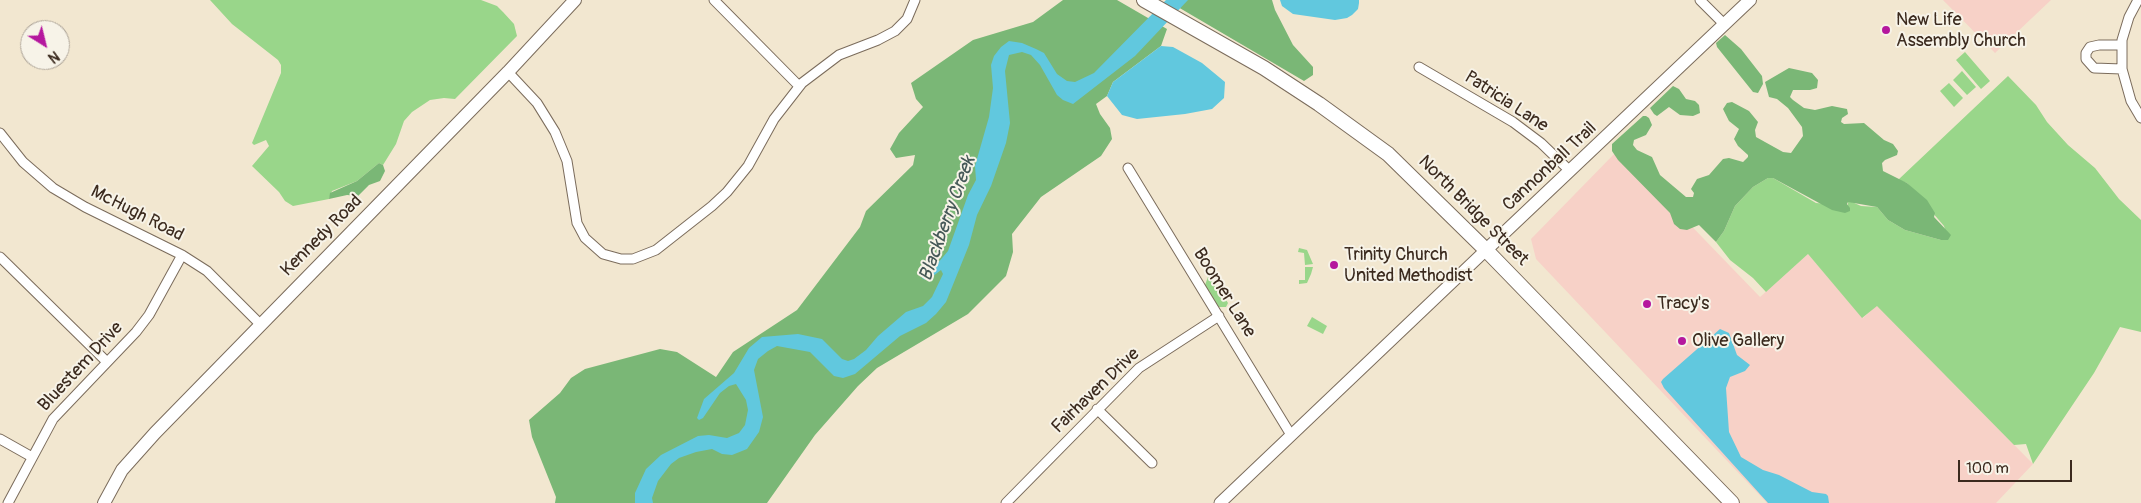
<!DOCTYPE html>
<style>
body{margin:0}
#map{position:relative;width:2141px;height:503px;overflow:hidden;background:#f2e7d0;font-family:Pangolin,sans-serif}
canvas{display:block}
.north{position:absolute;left:20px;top:20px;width:50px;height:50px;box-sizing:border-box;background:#f7f3e8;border:1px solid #aca397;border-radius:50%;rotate:144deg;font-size:14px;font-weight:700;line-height:20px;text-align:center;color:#3b2a1e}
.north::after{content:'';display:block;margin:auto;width:18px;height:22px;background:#b5179e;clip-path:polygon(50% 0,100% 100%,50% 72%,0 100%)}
.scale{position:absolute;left:1958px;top:460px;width:114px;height:22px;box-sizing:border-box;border:2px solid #3b2a1e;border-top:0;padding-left:6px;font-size:15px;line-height:18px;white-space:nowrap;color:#3b2a1e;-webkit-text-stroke:4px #f7f3e8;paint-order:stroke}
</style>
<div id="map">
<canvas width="2141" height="503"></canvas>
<div class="north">N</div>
<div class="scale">100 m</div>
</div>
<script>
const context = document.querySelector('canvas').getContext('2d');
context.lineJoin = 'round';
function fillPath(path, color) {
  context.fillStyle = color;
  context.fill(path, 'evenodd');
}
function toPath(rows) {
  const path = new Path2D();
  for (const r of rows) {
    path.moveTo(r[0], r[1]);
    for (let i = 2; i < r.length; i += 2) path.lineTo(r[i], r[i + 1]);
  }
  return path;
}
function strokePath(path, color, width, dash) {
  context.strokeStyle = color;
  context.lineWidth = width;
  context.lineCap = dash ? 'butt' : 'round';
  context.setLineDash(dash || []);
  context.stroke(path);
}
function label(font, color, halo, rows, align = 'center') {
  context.font = font + ' Pangolin,sans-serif';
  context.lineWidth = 4;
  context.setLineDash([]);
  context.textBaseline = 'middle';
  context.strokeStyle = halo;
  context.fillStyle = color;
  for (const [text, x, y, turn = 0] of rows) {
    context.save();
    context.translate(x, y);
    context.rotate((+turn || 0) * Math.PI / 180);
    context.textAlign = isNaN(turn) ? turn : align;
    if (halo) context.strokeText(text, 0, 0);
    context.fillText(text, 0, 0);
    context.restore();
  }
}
fillPath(toPath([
 [1943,0,2051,0,1995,53],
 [1618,150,1760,297,1808,254,1863,318,1877,305,2033,464,1996,503,1767,503,1536,259,1531,239]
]), '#f7d1c7');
fillPath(toPath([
 [210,0,481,0,497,6,503,12,514,24,517,36,455,99,444,98,430,100,412,112,404,121,396,144,383,165,379,163,357,181,332,191,329,199,293,206,285,201,279,192,252,166,269,146,266,140,254,145,252,143,281,73,281,65,278,60,232,24],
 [1965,52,1990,81,1981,89,1956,60],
 [1962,71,1976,87,1967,95,1953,80],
 [2008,76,2036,105,2047,122,2068,145,2095,168,2119,199,2141,220,2141,332,2120,327,2094,373,2033,464,2026,444,2014,445,1877,306,1862,318,1808,254,1766,292,1753,278,1730,260,1716,242,1724,231,1735,206,1753,187,1768,178,1773,178,1816,203,1848,206,1848,202,1852,202,1861,206,1877,207,1888,220,1905,230,1941,240,1948,240,1944,226,1907,183,1898,180],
 [1949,83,1963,98,1954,107,1940,91],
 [1299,248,1307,250,1313,264,1305,265,1304,253,1298,252],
 [1305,267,1313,267,1311,274,1307,283,1299,284,1299,280,1305,280],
 [1208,277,1213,279,1228,303,1226,307,1219,307,1212,298,1205,285],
 [1312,317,1327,326,1323,334,1307,326]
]), '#99d68a');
fillPath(toPath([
 [1063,0,1117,0,1167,29,1161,46,1113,82,1107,96,1096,104,1100,114,1110,128,1112,139,1101,156,1041,197,1012,234,1013,252,1006,276,968,314,877,368,858,386,815,435,767,503,555,503,556,497,532,437,529,420,560,393,571,378,585,369,660,349,677,352,716,377,733,352,797,310,860,227,866,211,913,165,915,155,896,158,890,149,899,133,923,107,916,99,911,83,973,40,1033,22],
 [1166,0,1272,0,1275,10,1293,45,1313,67,1313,75,1304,81],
 [1725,35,1741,49,1762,76,1763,84,1758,93,1753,92,1717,47,1716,43],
 [1789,68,1812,73,1818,80,1817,88,1810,90,1793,90,1790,97,1793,100,1804,108,1815,110,1832,106,1847,109,1848,114,1842,118,1841,122,1844,124,1864,123,1884,140,1893,144,1898,151,1897,155,1885,160,1882,163,1883,171,1907,183,1927,200,1935,213,1934,217,1951,235,1948,240,1941,240,1905,230,1888,220,1877,207,1848,202,1847,204,1850,208,1850,211,1845,213,1832,210,1773,178,1768,178,1753,187,1735,206,1724,231,1716,242,1699,225,1687,230,1680,229,1674,224,1670,213,1618,160,1612,151,1612,144,1643,116,1646,116,1649,118,1652,125,1646,135,1634,140,1633,145,1637,150,1652,157,1660,175,1686,197,1693,197,1694,193,1691,189,1697,179,1709,175,1723,159,1729,158,1743,162,1748,157,1748,155,1738,146,1734,139,1739,129,1729,121,1723,109,1727,103,1732,102,1749,111,1758,122,1755,130,1756,137,1783,152,1791,153,1803,136,1802,127,1788,108,1777,99,1769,97,1765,82],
 [1673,86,1679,89,1686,99,1695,101,1699,105,1700,113,1693,116,1680,115,1669,107,1657,116,1654,114,1650,108],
 [379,163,383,165,385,171,380,181,369,185,358,196,347,195,329,199,330,193,357,181]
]), '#7ab776');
fillPath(toPath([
 [1166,0,1188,0,1135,56,1073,104,1063,100,1057,95,1040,65,1031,55,1022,52,1009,55,1005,71,1010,123,1006,143,991,186,977,215,969,245,946,302,936,314,926,323,900,336,855,374,843,378,834,376,810,352,777,346,768,351,758,359,754,370,763,417,759,432,747,449,732,455,722,454,712,449,696,452,679,458,671,464,658,481,652,498,653,503,635,503,635,493,646,469,661,455,698,436,709,435,727,438,739,433,745,425,748,410,746,400,736,384,729,386,720,393,703,418,699,420,697,418,704,399,734,373,749,348,762,337,798,334,822,339,842,359,848,361,854,359,866,350,878,336,906,312,923,306,932,297,943,274,941,270,928,280,923,279,921,276,932,270,948,251,968,195,976,180,975,166,989,117,993,88,991,65,994,56,1001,47,1009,41,1022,43,1036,49,1044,53,1057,74,1067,81,1075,82,1094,73],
 [1280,0,1359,0,1359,3,1358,9,1352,15,1347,18,1335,20,1293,14,1282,6],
 [1161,46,1173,47,1202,63,1225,82,1224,98,1212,109,1185,114,1137,119,1122,115,1107,96,1113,82],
 [1720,329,1729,333,1737,355,1750,365,1745,371,1730,377,1726,388,1729,432,1741,457,1763,470,1779,475,1812,492,1826,494,1828,496,1829,503,1768,503,1664,388,1661,382,1663,379]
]), '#61c8de');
const minor = toPath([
 [714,0,799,86],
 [1700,0,1725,25],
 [2138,0,2129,17,2122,40,2122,69,2131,101,2141,118],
 [2121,45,2099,45,2090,47,2086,53,2086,59,2094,68,2122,69],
 [1419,67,1513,122,1541,143,1570,171],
 [508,72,537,103,555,132,567,161,577,223,585,238,603,254,621,259,633,259,656,250,712,206,727,192,748,166,774,119,802,83,839,55,878,40,895,31,907,19,915,0],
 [0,133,23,162,53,188,85,207,182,255,207,271,260,324],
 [1128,168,1291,435],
 [0,257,107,362],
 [1097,409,1152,463],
 [0,439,32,457],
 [8,503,53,419,136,332,149,315,182,255],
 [1006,503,1139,368,1219,316]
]);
const tertiary = toPath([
 [1220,503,1486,250]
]);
const secondary = toPath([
 [1486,250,1750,0],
 [104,503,122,470,155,433,508,72,575,0]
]);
const trunk = toPath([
 [1144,0,1264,68,1319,104,1388,154,1486,250,1732,503]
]);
strokePath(minor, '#7b6c5c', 11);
strokePath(tertiary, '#7b6c5c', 13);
strokePath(secondary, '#7b6c5c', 14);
strokePath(trunk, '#7b6c5c', 16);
strokePath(minor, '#fff', 9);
strokePath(tertiary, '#fff', 11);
strokePath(secondary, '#fff', 12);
strokePath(trunk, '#fff', 14);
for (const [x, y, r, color] of [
 [1886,30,5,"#b5179e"],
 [1334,265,5,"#b5179e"],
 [1647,304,5,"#b5179e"],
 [1682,341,5,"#b5179e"]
]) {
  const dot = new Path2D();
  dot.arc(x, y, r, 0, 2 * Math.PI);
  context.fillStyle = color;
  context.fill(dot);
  strokePath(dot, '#f7f3e8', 2);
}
label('18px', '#3b2a1e', '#f7f3e8', [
 ["New Life",1896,20],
 ["Assembly Church",1896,41],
 ["Trinity Church",1344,255],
 ["United Methodist",1344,276],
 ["Tracy's",1657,304],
 ["Olive Gallery",1692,341]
], 'left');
label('18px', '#3b2a1e', '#f7f3e8', [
 ["Patricia Lane",1506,102,33],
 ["Cannonball Trail",1550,167,-43],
 ["North Bridge Street",1473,211,45],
 ["McHugh Road",137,214,27],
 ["Kennedy Road",322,236,-45],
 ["Boomer Lane",1224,293,58],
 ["Bluestem Drive",81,367,-47],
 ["Fairhaven Drive",1096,391,-44]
]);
label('italic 19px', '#465958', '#f7f3e8', [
 ["Blackberry Creek",948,219,-70]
]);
</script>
